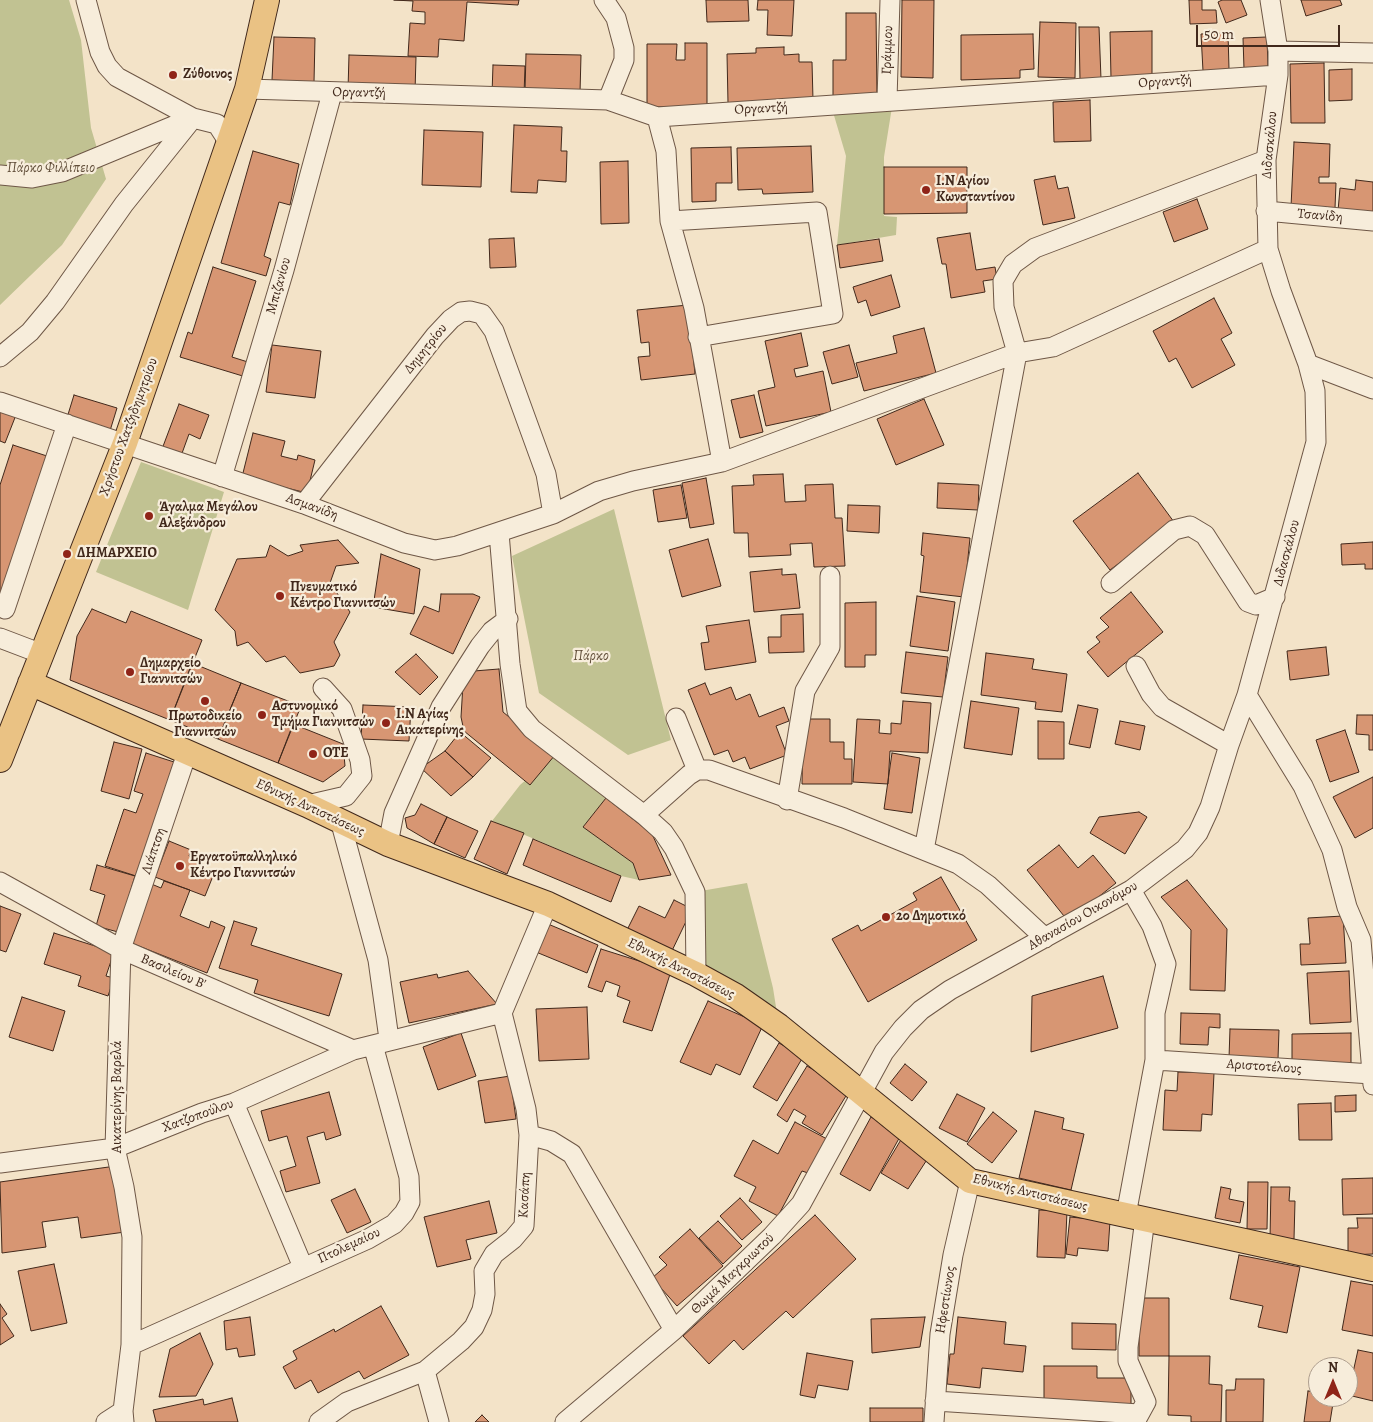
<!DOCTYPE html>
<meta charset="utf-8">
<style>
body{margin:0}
#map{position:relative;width:1373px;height:1422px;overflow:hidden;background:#f3e3c8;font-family:Alegreya,serif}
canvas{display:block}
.north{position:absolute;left:1308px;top:1357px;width:50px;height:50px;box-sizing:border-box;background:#f7eddb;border:1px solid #ae9e8e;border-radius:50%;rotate:0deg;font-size:14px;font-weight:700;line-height:20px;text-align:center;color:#41281b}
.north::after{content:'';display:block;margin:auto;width:18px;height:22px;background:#8f2418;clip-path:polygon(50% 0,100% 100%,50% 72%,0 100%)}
.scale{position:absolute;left:1196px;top:25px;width:144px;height:22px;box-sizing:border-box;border:2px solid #41281b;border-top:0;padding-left:6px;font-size:15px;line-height:18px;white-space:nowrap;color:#41281b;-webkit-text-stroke:4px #f7eddb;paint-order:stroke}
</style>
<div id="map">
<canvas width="1373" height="1422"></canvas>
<div class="north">N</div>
<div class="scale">50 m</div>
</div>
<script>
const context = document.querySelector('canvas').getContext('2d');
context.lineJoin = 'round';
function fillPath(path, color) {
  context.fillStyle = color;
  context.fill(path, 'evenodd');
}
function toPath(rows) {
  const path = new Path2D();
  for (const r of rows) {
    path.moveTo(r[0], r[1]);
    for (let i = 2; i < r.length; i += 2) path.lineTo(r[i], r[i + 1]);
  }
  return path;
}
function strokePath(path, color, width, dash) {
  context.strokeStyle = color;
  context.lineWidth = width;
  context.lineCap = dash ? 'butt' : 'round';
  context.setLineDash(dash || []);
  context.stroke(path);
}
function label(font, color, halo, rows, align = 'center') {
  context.font = font + ' Alegreya,serif';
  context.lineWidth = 4.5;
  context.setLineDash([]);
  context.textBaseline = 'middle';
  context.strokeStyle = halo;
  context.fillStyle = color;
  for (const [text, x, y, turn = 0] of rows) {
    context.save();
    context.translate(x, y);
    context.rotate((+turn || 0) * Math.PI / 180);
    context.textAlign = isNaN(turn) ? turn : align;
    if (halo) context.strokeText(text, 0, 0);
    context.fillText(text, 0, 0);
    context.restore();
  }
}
fillPath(toPath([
 [0,0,69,0,81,40,91,128,106,179,62,245,0,305],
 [892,107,884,157,884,216,897,217,896,235,837,245,846,156,833,112],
 [141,462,224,492,188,610,96,572],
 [614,509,671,740,628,755,539,693,512,556],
 [555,755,606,798,583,827,633,863,639,880,621,876,492,821,520,785],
 [747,883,773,988,779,1026,696,974,695,892]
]), '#c1c292');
const building = toPath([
 [394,0,519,0,518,5,467,2,464,41,439,39,438,57,408,56,410,23,425,24,425,12,412,11,413,1,394,0],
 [706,0,748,0,749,21,707,22,706,0],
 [758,0,794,0,792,36,767,35,768,10,757,10,758,0],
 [902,0,934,0,933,78,901,77,902,0],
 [1189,0,1202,0,1202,10,1216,10,1217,23,1190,24,1189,0],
 [1222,0,1241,0,1247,15,1226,23,1218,2,1222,0],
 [1301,0,1340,0,1342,5,1306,16,1301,0],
 [846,13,876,13,877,96,833,96,833,60,846,60,846,13],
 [1040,22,1076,23,1075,78,1038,77,1040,22],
 [1079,27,1099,27,1101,79,1080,80,1079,27],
 [1152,31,1152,77,1111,78,1110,32,1152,31],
 [1228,33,1229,69,1203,71,1201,34,1228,33],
 [1033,34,1034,69,1020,70,1020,78,961,80,961,35,1033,34],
 [274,37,315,38,314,82,272,80,274,37],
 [1267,37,1268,68,1244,69,1243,38,1267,37],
 [685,43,707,43,707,107,647,107,647,44,677,44,676,60,685,60,685,43],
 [784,47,784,55,799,54,799,62,812,62,813,100,728,103,727,54,756,53,756,48,784,47],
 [526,54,581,55,580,93,525,91,526,54],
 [349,55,416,57,415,92,348,90,349,55],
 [1324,63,1325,123,1291,123,1290,64,1324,63],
 [493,65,525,66,524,95,492,94,493,65],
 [1352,69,1352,100,1329,101,1329,70,1352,69],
 [1090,100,1091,141,1054,142,1053,102,1090,100],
 [514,125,562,127,561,151,567,151,566,182,538,180,537,193,511,192,514,125],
 [424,130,483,132,481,187,422,185,424,130],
 [1294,142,1330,144,1329,177,1319,177,1319,183,1336,183,1335,208,1291,207,1294,142],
 [811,146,813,192,763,194,762,189,738,190,737,148,811,146],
 [731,147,732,183,716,183,716,201,692,202,691,148,731,147],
 [253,151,299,164,290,205,279,202,264,256,271,259,266,276,221,263,253,151],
 [628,161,629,223,601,224,600,162,628,161],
 [884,167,967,167,967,213,884,214,884,167],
 [1055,176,1058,189,1068,187,1075,218,1043,225,1034,180,1055,176],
 [1356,180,1373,182,1373,215,1338,211,1340,188,1355,190,1356,180],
 [1197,199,1208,229,1174,242,1163,212,1197,199],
 [970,233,976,270,995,267,997,279,983,281,985,292,951,298,946,264,942,264,937,238,970,233],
 [514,238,516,267,490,268,489,239,514,238],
 [879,239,883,261,840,268,837,245,879,239],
 [213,267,256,281,232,357,251,363,246,377,180,357,188,332,192,334,213,267],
 [891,275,900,307,871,316,866,300,858,303,853,287,891,275],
 [1214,298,1232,333,1221,339,1235,365,1192,388,1176,358,1169,362,1153,331,1214,298],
 [688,305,695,374,641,380,638,357,650,356,649,342,641,343,637,310,688,305],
 [924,328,936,373,864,391,856,363,897,353,893,336,924,328],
 [801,333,808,366,794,369,796,377,823,371,831,412,766,426,758,391,775,387,765,341,801,333],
 [272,345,321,351,315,398,266,392,272,345],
 [849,345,858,377,832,384,823,352,849,345],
 [74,395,117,408,109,434,66,421,74,395],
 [754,395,763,432,740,438,731,400,754,395],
 [924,399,944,445,896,465,877,419,924,399],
 [179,404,209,415,200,439,189,434,181,456,162,449,179,404],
 [0,409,16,415,5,443,0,441,0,409],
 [253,433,285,441,281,456,297,460,298,455,315,460,307,493,242,477,253,433],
 [13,445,50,457,0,595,0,485,13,445],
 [1138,473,1174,522,1110,570,1073,521,1138,473],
 [783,474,785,502,806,501,805,485,833,484,835,518,842,518,845,566,814,567,812,543,790,544,791,555,749,557,748,533,734,533,732,486,754,485,753,475,783,474],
 [706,478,714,524,690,528,682,483,706,478],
 [938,483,979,485,978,510,937,508,938,483],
 [681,485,687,518,658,522,653,490,681,485],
 [848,505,880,506,879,533,847,531,848,505],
 [923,533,970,538,964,597,920,592,924,556,921,555,923,533],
 [708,539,721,586,682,597,669,550,708,539],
 [338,540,359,563,336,566,330,583,350,612,334,642,340,655,334,666,300,673,285,656,266,662,248,642,237,646,235,631,215,610,237,559,266,557,270,545,288,556,303,551,300,545,338,540],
 [1373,542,1373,569,1365,569,1365,564,1342,565,1341,544,1373,542],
 [381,554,420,569,414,614,373,607,381,554],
 [782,569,782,575,796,574,800,608,754,612,750,572,782,569],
 [1131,592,1163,632,1108,677,1087,652,1100,642,1096,637,1109,627,1100,618,1131,592],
 [441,594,473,594,480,597,453,654,410,634,424,606,439,612,441,594],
 [917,596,955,602,948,651,910,646,917,596],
 [876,602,876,655,865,655,865,667,845,667,845,603,876,602],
 [92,609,126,623,131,611,202,640,170,720,70,680,77,636,92,609],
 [803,614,804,652,769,653,768,637,781,637,781,615,803,614],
 [749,620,756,662,705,670,701,643,709,642,706,626,749,620],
 [1326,647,1329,675,1290,680,1287,651,1326,647],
 [906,652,948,657,943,697,901,693,906,652],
 [986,653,1034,659,1032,669,1067,674,1062,712,1035,709,1036,702,981,695,986,653],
 [416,654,438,677,420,695,395,672,416,654],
 [192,663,241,683,218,739,170,720,192,663],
 [499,669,503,712,555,755,530,785,464,731,461,717,463,684,474,671,499,669],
 [241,683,301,706,278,763,218,739,241,683],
 [705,683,710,695,731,687,736,700,750,694,759,717,784,707,789,721,776,726,787,755,750,769,745,757,733,762,728,750,714,755,688,690,705,683],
 [903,701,931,703,928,753,890,751,888,784,853,782,857,719,880,720,879,733,891,734,891,723,901,724,903,701],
 [971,701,1019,708,1012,755,964,748,971,701],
 [363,705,411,707,409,741,361,739,363,705],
 [1078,705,1098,709,1090,748,1069,744,1078,705],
 [1357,715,1373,715,1373,750,1369,750,1369,735,1356,734,1357,715],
 [803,719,830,719,830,742,844,742,844,759,852,759,852,784,802,784,803,719],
 [1038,721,1064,722,1064,759,1038,759,1038,721],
 [1120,721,1145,726,1140,750,1115,744,1120,721],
 [293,724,343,744,345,766,323,782,278,763,293,724],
 [1345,730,1359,772,1330,782,1316,740,1345,730],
 [460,732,491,758,473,777,445,751,460,732],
 [114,742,142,749,129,799,101,791,114,742],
 [445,751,473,777,451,796,421,768,445,751],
 [146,753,174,762,136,876,105,866,124,809,136,813,143,794,134,791,146,753],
 [892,753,920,758,912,813,884,809,892,753],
 [1373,777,1373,828,1355,838,1333,797,1373,777],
 [606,798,652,834,671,875,639,880,633,863,583,827,606,798],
 [421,804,447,817,434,844,407,828,405,818,415,815,421,804],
 [1139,812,1147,817,1125,854,1090,833,1099,817,1139,812],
 [447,817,478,831,465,858,434,844,447,817],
 [491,821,524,833,507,874,474,859,491,821],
 [533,839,621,876,611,902,523,865,533,839],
 [169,841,191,850,189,856,203,861,199,871,213,876,205,896,155,877,169,841],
 [1059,845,1078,868,1093,855,1116,883,1068,921,1027,870,1059,845],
 [97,865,135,876,118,932,96,926,105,895,90,890,97,865],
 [941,877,977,940,868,1002,832,939,858,925,861,931,917,900,913,893,941,877],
 [1187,880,1227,929,1225,991,1190,990,1191,930,1161,897,1187,880],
 [164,881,190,890,180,916,209,928,211,921,225,927,207,973,126,941,149,883,161,888,164,881],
 [674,900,692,909,669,957,624,936,639,906,665,918,674,900],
 [0,906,21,914,6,952,0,950,0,906],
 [1343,916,1346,963,1301,965,1300,944,1310,944,1308,918,1343,916],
 [234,921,257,928,251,945,342,974,329,1016,254,993,258,980,219,968,234,921],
 [548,924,598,945,587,973,536,952,548,924],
 [54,933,114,952,106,976,114,978,108,996,78,986,81,976,44,964,54,933],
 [601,949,671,971,652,1031,623,1022,630,1001,617,996,620,986,606,981,602,992,588,987,601,949],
 [468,971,497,1004,409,1023,400,982,437,974,438,978,468,971],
 [1349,971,1351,1022,1310,1024,1307,973,1349,971],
 [1103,976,1118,1028,1031,1052,1032,996,1103,976],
 [22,997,65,1011,53,1051,9,1037,22,997],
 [708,1001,763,1025,740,1075,716,1064,711,1075,680,1062,708,1001],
 [587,1007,589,1059,539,1061,536,1009,587,1007],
 [1181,1013,1220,1014,1220,1028,1209,1027,1208,1045,1180,1044,1181,1013],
 [1230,1029,1279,1030,1278,1059,1229,1058,1230,1029],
 [461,1033,476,1076,438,1090,423,1047,461,1033],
 [1351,1033,1351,1063,1292,1063,1292,1034,1351,1033],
 [779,1043,803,1057,777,1101,753,1087,779,1043],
 [905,1064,927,1082,912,1101,890,1083,905,1064],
 [807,1066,849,1091,822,1135,802,1123,806,1116,794,1109,787,1122,777,1115,807,1066],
 [1178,1072,1214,1073,1212,1115,1202,1114,1201,1131,1163,1130,1165,1090,1177,1091,1178,1072],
 [510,1076,516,1119,485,1123,478,1081,510,1076],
 [329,1092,341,1135,326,1140,324,1132,307,1137,320,1183,286,1192,280,1171,296,1166,287,1136,269,1141,261,1111,329,1092],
 [957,1094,985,1108,967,1142,939,1128,957,1094],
 [1356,1095,1356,1111,1335,1112,1335,1096,1356,1095],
 [1331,1103,1332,1140,1299,1140,1298,1104,1331,1103],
 [1035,1111,1064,1118,1062,1129,1084,1134,1071,1190,1019,1178,1035,1111],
 [993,1112,1017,1131,992,1163,967,1144,993,1112],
 [871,1117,902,1133,870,1191,840,1174,871,1117],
 [795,1122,827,1139,808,1173,802,1171,778,1216,749,1201,756,1187,734,1176,753,1140,778,1154,795,1122],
 [902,1138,930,1155,908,1189,881,1173,902,1138],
 [116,1166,125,1232,81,1238,78,1217,42,1222,46,1247,2,1253,0,1182,116,1166],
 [1373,1178,1373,1214,1343,1215,1342,1179,1373,1178],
 [1248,1182,1268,1182,1267,1229,1247,1229,1248,1182],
 [1221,1187,1231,1189,1229,1199,1244,1202,1240,1223,1215,1218,1221,1187],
 [1271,1187,1290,1187,1289,1201,1295,1201,1294,1239,1270,1239,1271,1187],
 [355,1189,371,1222,347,1233,331,1200,355,1189],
 [740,1198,762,1222,742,1240,720,1216,740,1198],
 [489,1201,497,1233,466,1240,471,1259,437,1267,424,1217,489,1201],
 [1039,1210,1067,1211,1065,1258,1037,1257,1039,1210],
 [815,1215,856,1259,793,1318,786,1311,743,1350,734,1340,709,1364,683,1336,815,1215],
 [1070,1217,1110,1221,1108,1251,1078,1248,1077,1256,1066,1254,1070,1217],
 [1357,1218,1373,1218,1373,1254,1348,1255,1348,1228,1358,1228,1357,1218],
 [718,1221,742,1246,723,1264,699,1238,718,1221],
 [690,1229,723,1266,677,1306,652,1278,667,1265,659,1257,690,1229],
 [1239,1255,1300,1267,1287,1333,1258,1327,1263,1306,1230,1299,1239,1255],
 [54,1264,67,1323,31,1331,18,1271,54,1264],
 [1351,1281,1373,1285,1373,1336,1342,1330,1351,1281],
 [1139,1298,1169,1298,1169,1356,1139,1356,1139,1298],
 [0,1304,7,1314,2,1318,14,1336,0,1345,0,1304],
 [381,1306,409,1355,364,1379,359,1371,318,1393,311,1380,295,1389,283,1367,297,1359,293,1351,334,1329,335,1332,381,1306],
 [250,1317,255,1355,239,1357,237,1348,226,1350,224,1321,250,1317],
 [925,1317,920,1347,872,1353,871,1319,925,1317],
 [958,1317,1006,1322,1004,1344,1026,1346,1023,1372,982,1368,980,1388,947,1384,950,1354,954,1354,958,1317],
 [1072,1323,1116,1324,1116,1350,1072,1349,1072,1323],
 [200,1333,213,1364,196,1396,159,1397,170,1349,200,1333],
 [1358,1350,1373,1353,1373,1401,1348,1395,1358,1350],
 [807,1353,853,1361,848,1390,818,1385,815,1398,800,1395,807,1353],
 [1169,1356,1210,1356,1209,1384,1222,1385,1221,1422,1191,1422,1191,1416,1168,1415,1169,1356],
 [1044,1366,1097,1366,1097,1378,1131,1378,1131,1406,1044,1408,1044,1366],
 [1236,1379,1264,1379,1263,1422,1226,1422,1226,1390,1235,1390,1236,1379],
 [1308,1391,1318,1392,1318,1397,1334,1397,1330,1422,1304,1422,1308,1391],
 [232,1398,238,1422,156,1422,153,1410,203,1399,204,1405,232,1398],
 [870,1408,923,1408,923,1422,870,1422,870,1408],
 [482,1415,489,1422,475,1422,482,1415]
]);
fillPath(building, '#d79673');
strokePath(building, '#41281b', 1);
const minor = toPath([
 [86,0,100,52,107,66,117,77,193,118,217,124,228,141],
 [604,0,616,18,624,48,624,60,608,100],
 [1278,51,1373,53],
 [247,89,608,100,657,117,1278,75],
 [887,100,890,0],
 [657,117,666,151,670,221,694,308,722,462],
 [0,175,32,178,62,172,190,119],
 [1266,211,1373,221],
 [670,221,817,212,833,314,698,337],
 [0,357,30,332,55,302,124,204,193,118],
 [1308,364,1373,389],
 [0,402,304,504,404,543,435,550,457,546,553,514,599,491,633,481,722,462,1017,353,1053,347,1268,249],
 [222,477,284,270,332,93],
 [304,504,435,336,451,319,461,312,470,311,482,314,494,331,546,474,553,514],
 [499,533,510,664,517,711,532,729,644,815,663,832,674,848,695,892,696,974],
 [1111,583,1174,530,1190,526,1205,535,1248,602,1256,605,1275,597],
 [5,609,67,424],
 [0,638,42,654],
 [1136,666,1151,694,1162,707,1229,745],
 [1247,695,1303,786,1332,850,1347,907,1361,940,1373,1085],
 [676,718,697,770],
 [787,800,805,691,830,647,830,576],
 [307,805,346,796,362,776,360,760,342,709,323,688],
 [644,815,689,775,697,770,709,770,844,818,958,864,988,885,1045,938],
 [340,820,378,960,389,1039],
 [388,844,394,813,441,707,480,646,492,631,508,619],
 [924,850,1017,353,1004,307,1003,281,1013,264,1035,248,1266,160],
 [0,882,121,949,353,1050],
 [1155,1060,1372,1074],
 [234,1103,303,1267],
 [529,1135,551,1141,572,1154,674,1330],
 [0,1163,115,1148,202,1113,234,1103,353,1050,502,1013,548,904],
 [1126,1215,1155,1060,1155,1013,1166,964,1152,926,1131,890],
 [131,1345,368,1239,394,1224,404,1213,410,1202,409,1177,373,1045],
 [425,1371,439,1422],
 [935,1401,1139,1414],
 [106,1422,123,1411],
 [124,1422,123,1411,131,1345,132,1237,124,1187,115,1148,121,949,187,753],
 [319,1422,347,1402,425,1371,461,1341,474,1327,482,1310,485,1294,484,1271,494,1254,513,1239,524,1226,529,1135,526,1109,502,1013],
 [565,1422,674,1330,772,1236,801,1204,884,1052,903,1028,921,1010,950,990,1131,890,1185,849,1198,833,1210,807,1229,745,1247,695,1316,442,1315,391,1308,364,1281,291,1268,249,1266,160,1278,75,1278,51,1270,0],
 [934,1422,940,1334,953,1255,970,1181],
 [1135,1422,1146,1402,1128,1361,1128,1347,1145,1219]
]);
const major = toPath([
 [30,683,307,805,388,844,548,904,696,974,736,996,779,1026,970,1181,1373,1269],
 [0,760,125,443,247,89,267,0]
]);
strokePath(minor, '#6e5746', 21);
strokePath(major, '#41281b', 26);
strokePath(minor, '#f7eddb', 19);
strokePath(major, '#eac284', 24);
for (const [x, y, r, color] of [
 [173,75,5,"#8f2418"],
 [926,190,5,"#8f2418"],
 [149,516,5,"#8f2418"],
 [67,554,5,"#8f2418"],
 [280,596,5,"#8f2418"],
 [130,672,5,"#8f2418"],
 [205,701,5,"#8f2418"],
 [262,715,5,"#8f2418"],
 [386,723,5,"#8f2418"],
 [313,754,5,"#8f2418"],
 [180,866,5,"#8f2418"],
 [886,917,5,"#8f2418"]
]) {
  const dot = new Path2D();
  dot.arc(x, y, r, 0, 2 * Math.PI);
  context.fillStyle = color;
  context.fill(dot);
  strokePath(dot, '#f7eddb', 2);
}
label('14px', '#41281b', '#f7eddb', [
 ["Γράμμου",888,50,-88],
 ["Οργαντζή",1165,82,-4],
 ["Οργαντζή",359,93,1],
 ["Οργαντζή",761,109,-3],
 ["Διδασκάλου",1270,145,-85],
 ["Τσανίδη",1320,216,5],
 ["Μπιζανίου",279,286,-74],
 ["Δημητρίου",426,349,-51],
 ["Χρήστου Χατζηδημητρίου",129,427,-70],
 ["Ασμανίδη",312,507,20],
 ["Διδασκάλου",1287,553,-75],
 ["Εθνικής Αντιστάσεως",310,808,25],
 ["Λιάπτση",154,851,-71],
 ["Αθανασίου Οικονόμου",1083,916,-30],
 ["Εθνικής Αντιστάσεως",681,969,27],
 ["Βασιλείου Β'",173,972,23],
 ["Αριστοτέλους",1264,1067,4],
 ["Αικατερίνης Βαρελά",118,1097,-90],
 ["Χατζοπούλου",198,1116,-20],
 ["Εθνικής Αντιστάσεως",1030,1193,14],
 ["Κασάπη",525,1195,-87],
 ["Πτολεμαίου",349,1246,-25],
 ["Θωμά Μαγκριωτού",733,1274,-44],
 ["Ηφεστίωνος",946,1300,-81]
]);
label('bold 14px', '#41281b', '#f7eddb', [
 ["Ζύθοινος",183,75],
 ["Ι.Ν Αγίου",936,182],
 ["Κωνσταντίνου",936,198],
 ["Άγαλμα Μεγάλου",159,508],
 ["Αλεξάνδρου",159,524],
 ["ΔΗΜΑΡΧΕΙΟ",77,554],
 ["Πνευματικό",290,588],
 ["Κέντρο Γιαννιτσών",290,604],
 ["Δημαρχείο",140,664],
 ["Γιαννιτσών",140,680],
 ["Αστυνομικό",272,707],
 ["Τμήμα Γιαννιτσών",272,723],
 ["Ι.Ν Αγίας",396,715],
 ["Αικατερίνης",396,731],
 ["Πρωτοδικείο",205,717,"center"],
 ["Γιαννιτσών",205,733,"center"],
 ["ΟΤΕ",323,754],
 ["Εργατοϋπαλληλικό",190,858],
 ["Κέντρο Γιαννιτσών",190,874],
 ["2ο Δημοτικό",896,917]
], 'left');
label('italic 14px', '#614e39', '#f7eddb', [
 ["Πάρκο Φιλλίπειο",51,169],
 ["Πάρκο",591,657]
]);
</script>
